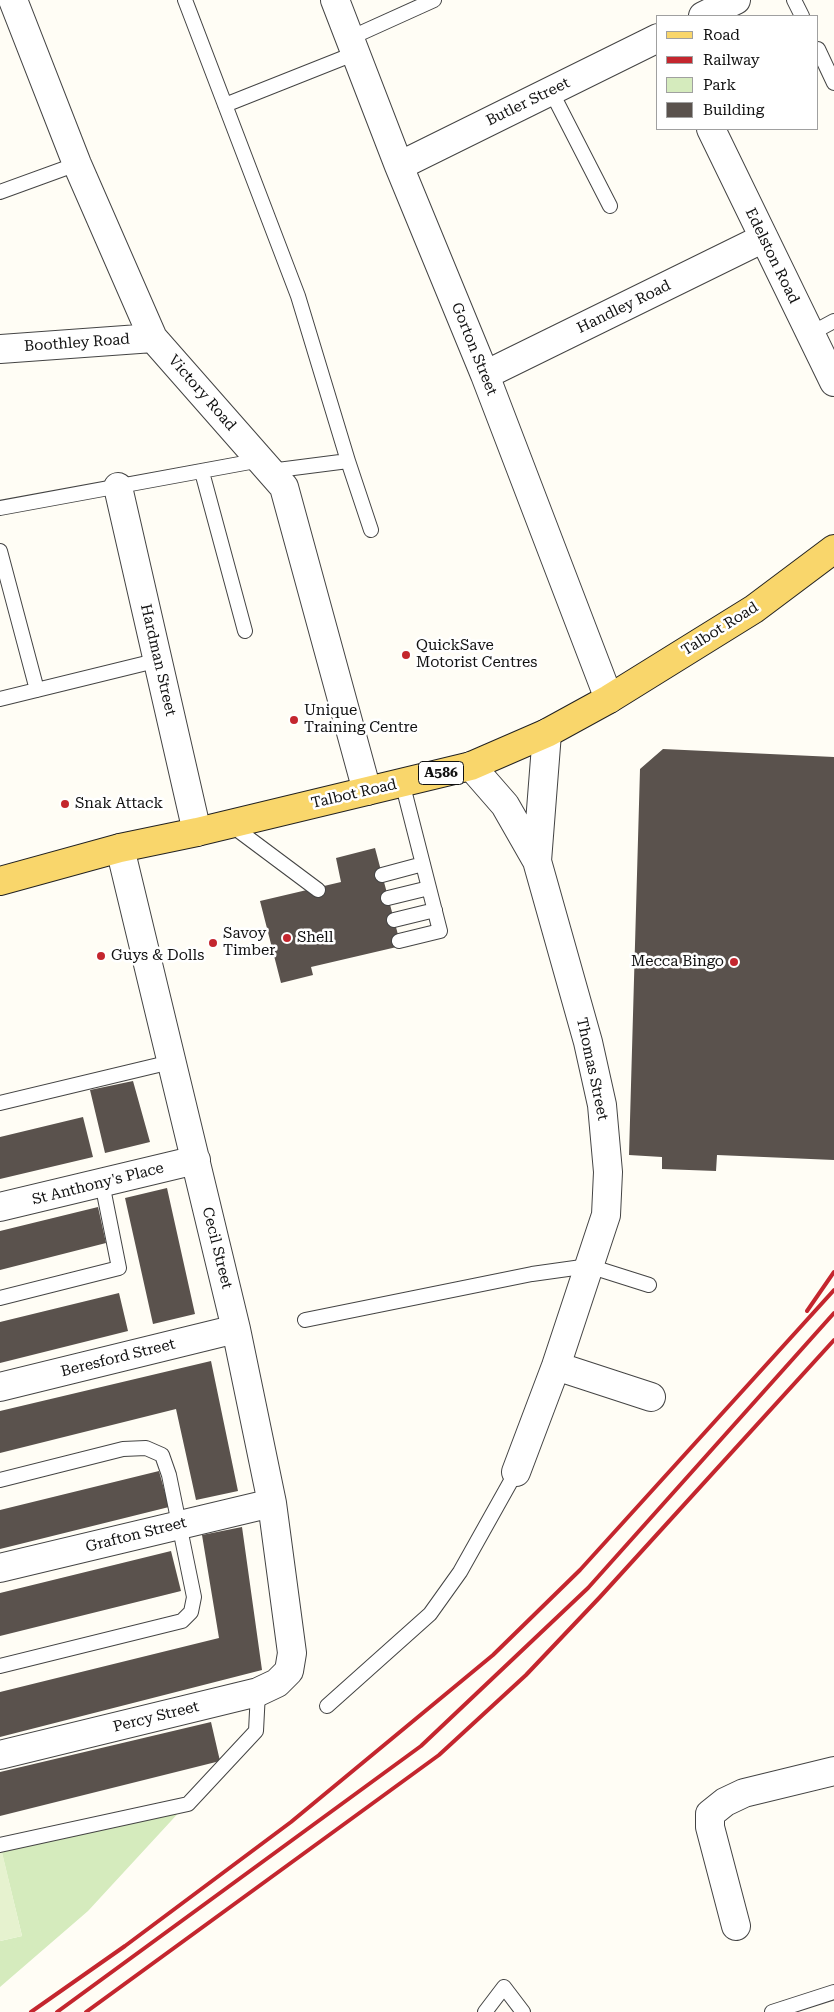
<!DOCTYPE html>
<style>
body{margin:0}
#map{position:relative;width:834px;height:2012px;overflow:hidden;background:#fffdf5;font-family:"Roboto Serif",serif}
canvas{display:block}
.legend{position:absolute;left:656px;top:15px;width:162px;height:115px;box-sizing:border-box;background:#fff;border:1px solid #a0a0a0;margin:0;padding:6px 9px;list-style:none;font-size:15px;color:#111}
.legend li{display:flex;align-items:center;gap:10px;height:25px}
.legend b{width:25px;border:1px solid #a0a0a0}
</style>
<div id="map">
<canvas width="834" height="2012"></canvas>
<ul class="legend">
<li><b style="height:6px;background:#f9d66b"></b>Road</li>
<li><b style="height:6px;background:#c4262e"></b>Railway</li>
<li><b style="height:14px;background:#d5ebbd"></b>Park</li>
<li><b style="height:14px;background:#5a524d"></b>Building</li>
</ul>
</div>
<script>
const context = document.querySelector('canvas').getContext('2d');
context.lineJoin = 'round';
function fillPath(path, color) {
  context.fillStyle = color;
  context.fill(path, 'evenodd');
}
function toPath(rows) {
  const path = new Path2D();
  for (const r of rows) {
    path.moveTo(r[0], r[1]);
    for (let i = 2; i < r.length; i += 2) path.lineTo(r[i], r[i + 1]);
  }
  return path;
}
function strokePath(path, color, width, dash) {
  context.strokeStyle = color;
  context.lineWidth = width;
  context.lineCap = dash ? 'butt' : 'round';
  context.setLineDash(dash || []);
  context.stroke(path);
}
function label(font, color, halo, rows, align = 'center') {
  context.font = font + ' "Roboto Serif",serif';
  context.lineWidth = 5;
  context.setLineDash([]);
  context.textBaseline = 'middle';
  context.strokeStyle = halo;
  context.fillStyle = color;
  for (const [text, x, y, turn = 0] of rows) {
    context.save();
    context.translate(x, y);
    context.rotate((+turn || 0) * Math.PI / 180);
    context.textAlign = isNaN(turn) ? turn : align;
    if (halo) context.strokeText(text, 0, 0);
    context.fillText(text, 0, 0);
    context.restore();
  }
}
fillPath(toPath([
 [183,1808,88,1911,0,1987,0,1941,22,1936,0,1845]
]), '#d5ebbd');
fillPath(toPath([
 [2,1852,22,1936,0,1941,0,1853]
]), '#e6f2cf');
fillPath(toPath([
 [663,749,834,757,834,1160,717,1155,716,1171,662,1169,662,1157,629,1155,640,769],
 [375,848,401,946,311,967,313,975,281,983,260,901,341,882,336,858],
 [133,1081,150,1142,105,1153,90,1090],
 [83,1117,93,1157,0,1179,0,1137],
 [167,1188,195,1314,153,1324,125,1198],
 [98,1207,106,1243,0,1270,0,1231],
 [119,1293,128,1331,0,1363,0,1322],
 [211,1361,238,1491,196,1500,176,1409,0,1453,0,1411],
 [159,1471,169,1507,0,1549,0,1510],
 [242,1527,262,1670,0,1737,0,1692,219,1638,202,1535],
 [171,1551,181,1591,0,1636,0,1593],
 [211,1722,220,1761,0,1816,0,1772]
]), '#5a524d');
const lane = toPath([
 [185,0,298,296,348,461,270,471],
 [794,0,802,16],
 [350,38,434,0],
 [818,49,834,83],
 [551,91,610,206],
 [225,105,356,53],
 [0,192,77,164],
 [810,334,834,321],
 [348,461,371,530],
 [202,472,245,631],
 [0,508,261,460],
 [0,551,37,690],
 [0,699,159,660],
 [231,825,318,890],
 [382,875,423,864],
 [388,898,429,888],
 [394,920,435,910],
 [399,941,440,931,402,782],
 [0,1103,171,1062],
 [0,1298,119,1268,102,1183],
 [305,1320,532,1274,589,1266,649,1285],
 [0,1480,123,1449,146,1448,162,1455,169,1475,194,1597,191,1612,182,1621,0,1666],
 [327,1706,430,1614,460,1572,516,1472],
 [0,1845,188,1804,256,1731,258,1692],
 [485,2012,504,1987,523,2012],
 [772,2012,834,1992]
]);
const street = toPath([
 [13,0,77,164,153,338,284,487,367,791],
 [335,0,399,166,485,375,609,699],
 [703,16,736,0],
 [711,129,834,382],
 [399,166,658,38],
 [0,349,153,338],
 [485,375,764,238],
 [118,487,197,832],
 [471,766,505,805,537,861,588,1042,602,1105,608,1172,606,1215,556,1366,516,1472],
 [537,861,547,733],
 [0,1207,196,1160],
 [556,1366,651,1397],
 [0,1387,236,1329],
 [0,1568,272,1503],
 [0,1755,258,1692,277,1683,289,1671,292,1653,272,1503,236,1329,120,848],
 [736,1926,710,1827,710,1814,725,1802,744,1793,834,1771]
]);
const primary = toPath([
 [0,881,120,848,197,832,471,766,547,733,609,699,754,609,834,549]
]);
strokePath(lane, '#444', 16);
strokePath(street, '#444', 30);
strokePath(primary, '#222', 30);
strokePath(lane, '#fff', 14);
strokePath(street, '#fff', 28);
strokePath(primary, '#f9d66b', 28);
strokePath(toPath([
 [807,1311,834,1272],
 [31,2012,125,1946,291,1822,493,1655,580,1570,834,1290],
 [57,2012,421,1746,588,1588,834,1313],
 [86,2012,439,1755,526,1675,600,1597,834,1340]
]), '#c4262e', 4);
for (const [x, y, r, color] of [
 [406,655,5,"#c4262e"],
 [294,720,5,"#c4262e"],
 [65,804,5,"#c4262e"],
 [287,938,5,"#c4262e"],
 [213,943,5,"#c4262e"],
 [101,956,5,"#c4262e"],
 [734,962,5,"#c4262e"]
]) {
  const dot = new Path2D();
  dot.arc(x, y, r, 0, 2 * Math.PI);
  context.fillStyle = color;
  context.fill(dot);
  strokePath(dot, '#fff', 2);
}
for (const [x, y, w] of [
 [441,773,45]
]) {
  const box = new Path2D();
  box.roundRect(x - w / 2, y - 11.5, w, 23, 4);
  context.fillStyle = '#fff';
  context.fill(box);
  strokePath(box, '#111', 1);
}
label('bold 14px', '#111', null, [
 ["A586",441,773]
]);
label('15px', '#111', '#fff', [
 ["Butler Street",528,102,-26],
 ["Edelston Road",772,256,64],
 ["Handley Road",624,307,-26],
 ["Boothley Road",77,343,-4],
 ["Gorton Street",474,349,68],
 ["Victory Road",202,393,49],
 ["Talbot Road",720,629,-32],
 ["Hardman Street",158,660,77],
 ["Talbot Road",354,794,-13],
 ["Thomas Street",592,1069,78],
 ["St Anthony's Place",98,1184,-14],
 ["Cecil Street",217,1248,76],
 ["Beresford Street",118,1358,-14],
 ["Grafton Street",136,1535,-14],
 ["Percy Street",156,1717,-14]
]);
label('15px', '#111', '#fff', [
 ["QuickSave",416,646],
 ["Motorist Centres",416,663],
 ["Unique",304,711],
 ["Training Centre",304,728],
 ["Snak Attack",75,804],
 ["Savoy",223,934],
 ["Timber",223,951],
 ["Shell",297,938],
 ["Guys & Dolls",111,956],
 ["Mecca Bingo",724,962,"right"]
], 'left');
</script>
